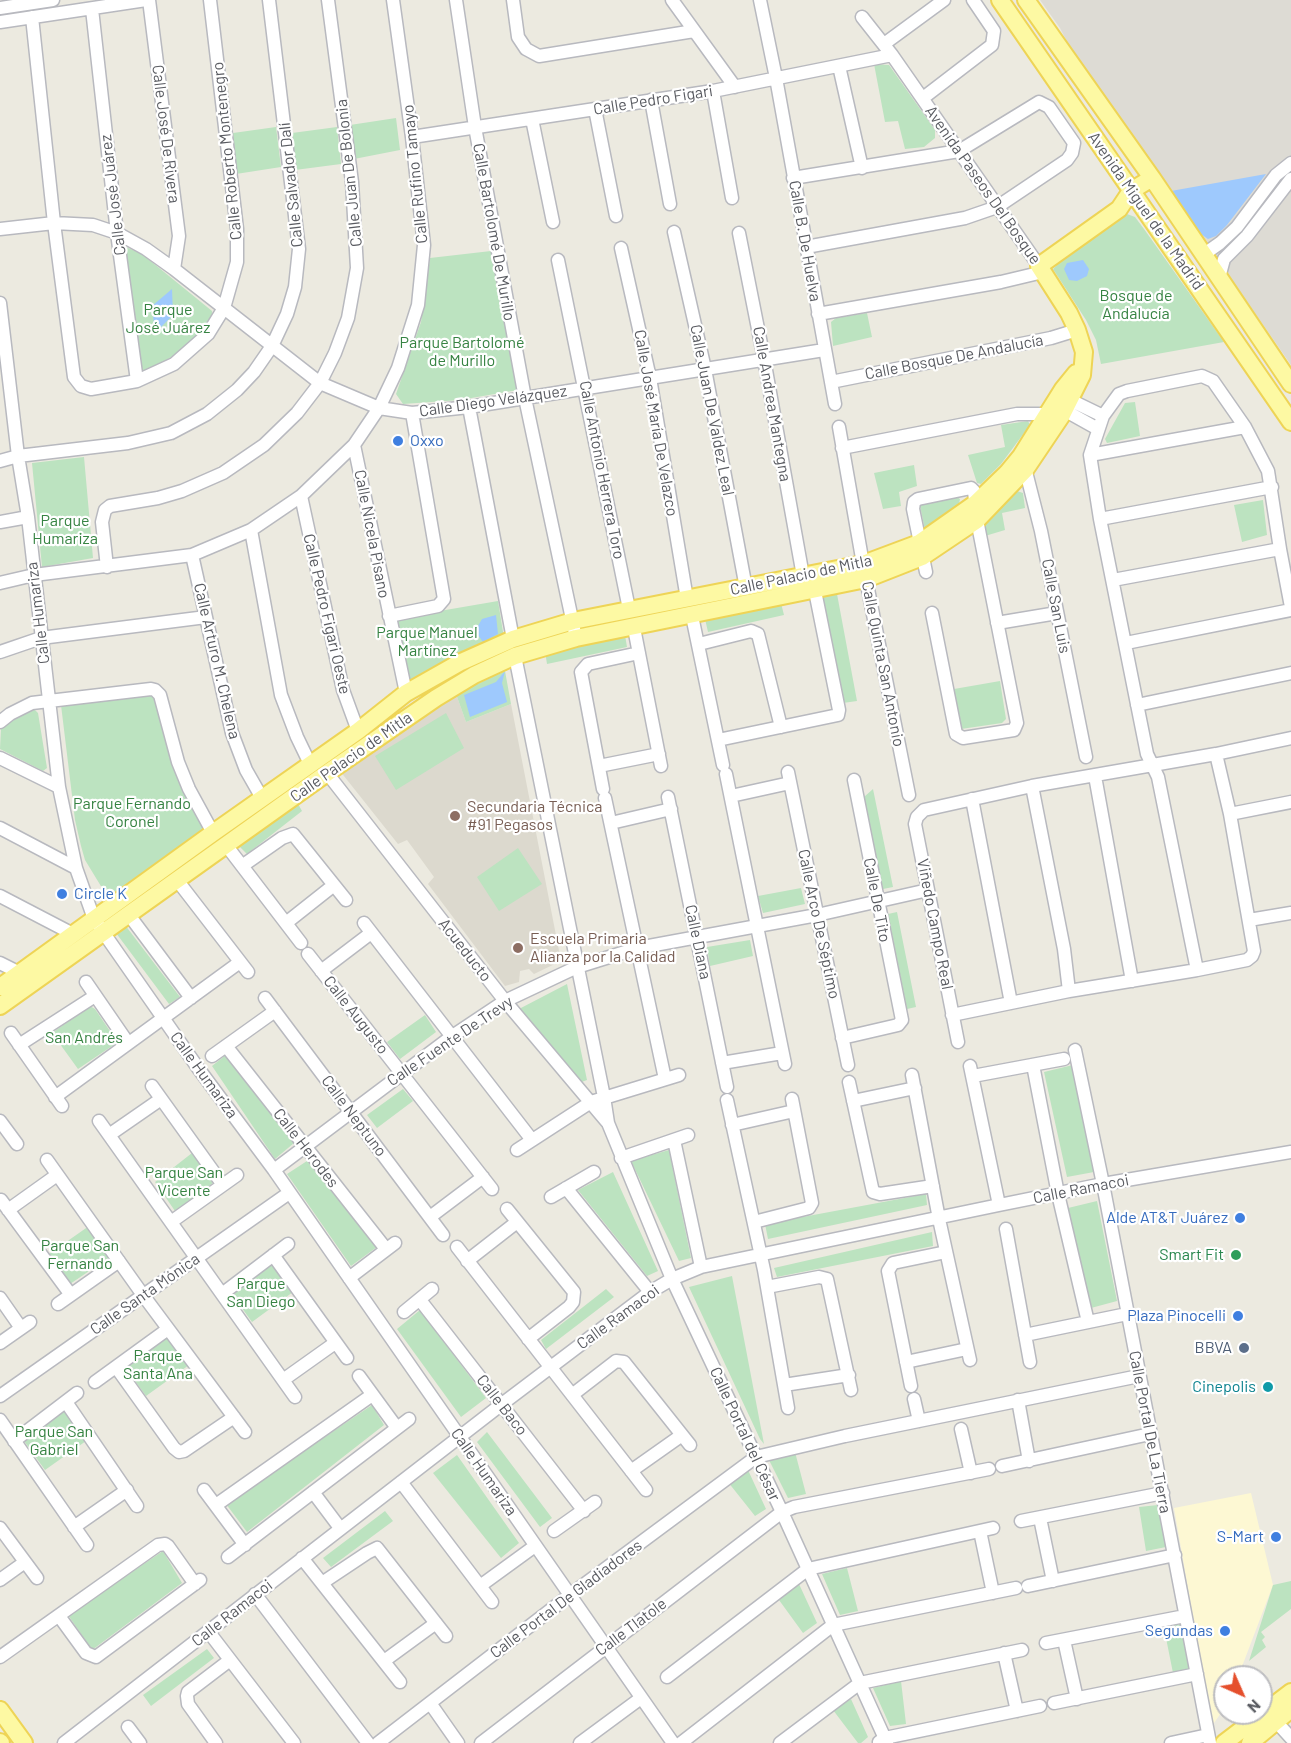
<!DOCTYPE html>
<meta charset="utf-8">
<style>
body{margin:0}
#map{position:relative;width:1291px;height:1743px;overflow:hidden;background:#eceae0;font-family:Barlow,sans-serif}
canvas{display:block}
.north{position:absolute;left:1213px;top:1665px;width:60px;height:60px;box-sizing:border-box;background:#fff;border:2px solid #bdbdc0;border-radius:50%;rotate:135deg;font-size:16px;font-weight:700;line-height:24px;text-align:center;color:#595b61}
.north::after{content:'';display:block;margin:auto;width:21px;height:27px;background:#e54f2c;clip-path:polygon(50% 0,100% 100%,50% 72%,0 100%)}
</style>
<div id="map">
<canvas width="1291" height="1743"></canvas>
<div class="north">N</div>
</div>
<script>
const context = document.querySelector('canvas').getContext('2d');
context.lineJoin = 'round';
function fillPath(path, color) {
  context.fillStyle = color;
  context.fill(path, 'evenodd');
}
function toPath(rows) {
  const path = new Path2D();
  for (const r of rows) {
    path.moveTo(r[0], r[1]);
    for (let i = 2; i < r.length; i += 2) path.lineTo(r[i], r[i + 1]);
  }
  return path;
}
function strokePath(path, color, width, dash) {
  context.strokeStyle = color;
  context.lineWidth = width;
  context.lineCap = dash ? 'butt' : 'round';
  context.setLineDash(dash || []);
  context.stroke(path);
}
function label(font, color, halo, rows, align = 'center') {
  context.font = font + ' Barlow,sans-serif';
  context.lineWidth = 4.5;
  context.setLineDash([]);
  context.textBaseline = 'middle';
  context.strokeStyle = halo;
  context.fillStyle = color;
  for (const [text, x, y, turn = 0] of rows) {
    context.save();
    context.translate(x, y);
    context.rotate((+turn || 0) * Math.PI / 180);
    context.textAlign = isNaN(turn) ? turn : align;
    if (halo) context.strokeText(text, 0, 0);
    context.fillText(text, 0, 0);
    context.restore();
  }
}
fillPath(toPath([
 [1251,1493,1273,1585,1238,1677,1225,1677,1225,1707,1212,1726,1174,1508]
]), '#fdf8d3');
fillPath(toPath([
 [1040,0,1291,0,1291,365,1068,44,1060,28]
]), '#dddbd4');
fillPath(toPath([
 [456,694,466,722,511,704,561,961,534,974,529,969,520,971,519,982,505,986,428,884,434,877,407,840,398,844,340,771]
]), '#dcd9ce');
fillPath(toPath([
 [874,64,889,65,935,130,935,138,924,147,905,149,898,121,885,122],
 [396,118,400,150,354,159,350,125],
 [276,127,281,167,236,174,233,133],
 [337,127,341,164,295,170,292,133],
 [1127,214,1135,217,1144,229,1224,342,1101,364,1096,340,1086,320,1053,269,1066,256],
 [126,247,142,254,212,311,212,320,190,345,151,370,139,371],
 [491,251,518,390,460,400,403,404,396,394,421,322,430,258],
 [867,313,872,337,833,346,831,322,836,318],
 [1135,402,1140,436,1107,443,1105,439,1125,403],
 [1028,421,1030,425,1001,464,981,484,977,483,968,455,1005,447,1001,425],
 [84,457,93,558,42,567,32,463],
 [914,465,917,486,899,492,901,506,883,509,874,473],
 [1017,491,1023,493,1025,508,1002,513,1005,530,985,536,983,523,1002,507],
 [956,496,960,499,959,504,925,530,920,506,924,501],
 [1263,500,1267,535,1242,542,1234,505],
 [837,594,857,701,843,703,819,596],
 [498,601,504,638,407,685,393,619],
 [781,603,784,615,708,632,705,619],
 [625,635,627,647,547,664,545,651],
 [505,671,511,704,466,722,456,694],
 [1000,681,1006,719,1002,723,961,729,954,689],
 [147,693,154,697,159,706,170,759,204,831,110,901,85,860,81,846,75,820,61,705],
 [33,708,38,713,47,768,43,771,0,749,1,728],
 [446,713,464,748,396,790,375,756],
 [873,789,893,887,883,889,864,797],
 [297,802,302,811,247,854,237,844],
 [518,848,542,884,499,911,477,877],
 [801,888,805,904,763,913,758,896],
 [897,912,916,1007,907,1009,888,914],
 [125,925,180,997,169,1004,116,933],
 [750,940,753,956,710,966,707,947],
 [567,984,587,1080,579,1083,519,1009],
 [90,1006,95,1009,116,1040,115,1044,78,1069,52,1033],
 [425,1015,436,1032,400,1059,387,1042],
 [227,1054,294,1143,275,1159,212,1066],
 [1073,1065,1094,1172,1067,1177,1044,1072],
 [403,1089,413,1101,377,1128,367,1115],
 [669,1150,691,1258,679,1261,631,1161],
 [192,1153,213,1183,175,1211,155,1182],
 [307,1161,377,1247,351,1266,287,1174],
 [613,1172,658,1271,647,1276,578,1190],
 [926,1194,927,1205,768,1239,765,1224],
 [1097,1201,1117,1301,1091,1308,1068,1208],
 [89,1226,110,1257,70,1284,49,1254],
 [932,1232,933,1246,777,1277,774,1268],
 [273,1263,293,1292,252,1322,231,1293],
 [732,1276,764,1444,760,1439,689,1287],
 [606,1289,614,1297,546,1349,541,1340],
 [420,1310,486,1398,461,1417,397,1329],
 [167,1336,189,1365,146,1396,124,1366],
 [372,1405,384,1425,247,1532,226,1504],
 [64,1411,86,1441,45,1470,24,1441],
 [487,1432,552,1518,540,1527,477,1442],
 [795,1452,806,1494,788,1498,768,1458],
 [457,1455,519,1543,501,1558,433,1473],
 [748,1470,766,1509,755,1516,728,1482],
 [1158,1505,1166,1547,1146,1551,1139,1507],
 [385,1511,393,1521,331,1567,323,1558],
 [163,1551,182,1583,92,1650,68,1615],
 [847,1568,858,1611,840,1615,822,1574],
 [1291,1581,1291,1609,1261,1632,1265,1637,1262,1640,1266,1647,1249,1661,1273,1585],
 [799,1584,817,1623,803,1633,779,1600],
 [1181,1624,1189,1669,1173,1673,1164,1628],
 [207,1649,214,1658,151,1706,143,1695],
 [901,1681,906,1724,890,1726,873,1688],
 [851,1699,868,1737,861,1743,858,1743,833,1710]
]), '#bce3c0');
fillPath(toPath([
 [1266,174,1227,225,1216,236,1208,239,1201,234,1171,191],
 [1083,260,1089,269,1087,276,1077,281,1069,280,1064,269,1067,263],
 [172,289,173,315,155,333,152,306],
 [496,615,498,634,483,642,478,635,478,626,482,619],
 [505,671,502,683,507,702,470,717,464,695,496,682]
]), '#9ec9fd');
const minor = toPath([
 [149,0,179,236,174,269],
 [456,0,475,127,525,398,576,638],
 [513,0,518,37,526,49,539,56,694,31],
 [672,0,735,87],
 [760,0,776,78,835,404],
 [0,8,53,0],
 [92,9,117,233,137,381],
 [32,17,54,223,74,377,81,386,91,389,137,381,174,364,208,334,224,308,237,262,237,229,210,0],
 [862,17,892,55,1039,266],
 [0,22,146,0],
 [884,44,944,0],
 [839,66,862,168],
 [713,91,732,198],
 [923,98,992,45,994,31,973,0],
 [651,100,670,204],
 [595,109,616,216],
 [532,119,553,222],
 [412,137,713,91,892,55],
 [793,178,959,151,1039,102,1049,107,1074,143,1072,153,1067,160,997,207,965,218,806,247],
 [0,229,54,223,93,225,117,233,146,249,174,269,320,383,379,408,412,413,469,407,824,350],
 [674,232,705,369,746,588],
 [739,233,764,359,803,576],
 [621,248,650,378,687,599],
 [1203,255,1220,243,1237,227,1276,175,1291,163],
 [558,260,629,609],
 [1219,278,1224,259,1247,236,1291,179],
 [0,303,18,456,28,517,59,787,76,868,94,919,198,1068,274,1170,673,1743],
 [818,314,1001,282,1043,272],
 [831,382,1051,338,1077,330],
 [1070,400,1103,416],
 [469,407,513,639],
 [1064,410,1098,429],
 [839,427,863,564,909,795],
 [354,445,406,693],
 [842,448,1017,414,1052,414],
 [1090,455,1245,427],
 [0,461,18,456,128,443,171,433,207,414,237,390,254,372,272,346,287,314,295,287,299,249,269,0],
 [1024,464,1041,531,1086,757],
 [301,496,343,690,358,731],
 [1100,519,1272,487],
 [0,522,28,517],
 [251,530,281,695,297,737,310,764],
 [192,555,232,733,246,770,262,798],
 [107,567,102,522,105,510,110,506,158,498,182,491,223,473,264,445,297,413,320,383,335,353,348,318,357,268,352,182,328,0],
 [926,572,913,509,914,502,918,499,971,488,974,491,977,520,1017,723,1014,730,963,738,956,734,932,613],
 [1113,580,1280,549,1291,607],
 [0,583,34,575,192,555,251,530,301,496,354,445,379,408,398,368,418,305,424,245,412,137,393,0],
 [389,616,438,606,444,599,412,413],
 [692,616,723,765],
 [997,623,1057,613],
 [634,628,661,766],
 [1126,643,1291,610],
 [699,644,751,631,758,634,781,727],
 [0,652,41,638,206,617],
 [515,656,604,1097,608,1123,672,1279,782,1512,887,1743],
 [1137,705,1291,673],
 [0,722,10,714,32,703,151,689,155,690,160,695,178,762,189,789,213,833],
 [718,740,838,715,839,710,815,591],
 [0,758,59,787],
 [599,766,659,754],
 [788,772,848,1065],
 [327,773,505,1001,607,1122],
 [726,774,785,1064],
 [1095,776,1132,981],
 [1032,786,1064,949,1069,991],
 [603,789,581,672,588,664,639,653],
 [731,796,790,783],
 [668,797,727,1087],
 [605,798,665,1079],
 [972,799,1011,1003],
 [1230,814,1291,802],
 [611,823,671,809],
 [0,828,76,868],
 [226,845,301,943],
 [242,866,282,838,293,834,346,900],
 [177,880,248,972],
 [0,896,73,934],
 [129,915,191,998],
 [1249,920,1291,913],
 [286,923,334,885],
 [364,923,532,1140],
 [308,954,492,1189],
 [0,963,20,973],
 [1197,970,1158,777,1147,754,1100,519,1090,455,1103,416,1119,394,1127,391,1202,376,1213,381,1245,427,1268,471,1280,549],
 [321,971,371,933],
 [86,982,128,1043],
 [265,998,443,1235],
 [952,1015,1069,991,1197,970,1247,960,1252,956,1254,951,1230,814,1216,754],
 [11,1033,62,1106],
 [842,1038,898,1025,902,1020,854,780],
 [958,1042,915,824,917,817,924,810,1032,786,1216,754,1291,738],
 [19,1045,95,996],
 [226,1046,386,1249],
 [1075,1050,1103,1184,1210,1743],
 [212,1056,275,1011],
 [722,1063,782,1053],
 [1033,1065,1058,1194,1088,1322],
 [970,1066,999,1205],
 [912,1075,939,1219,970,1360],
 [973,1076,1064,1059],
 [849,1082,873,1192,880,1194,933,1186],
 [152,1086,223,1185],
 [55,1097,240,962],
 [727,1100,764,1270,788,1408],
 [853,1101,915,1088],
 [0,1121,17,1144],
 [99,1121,295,1397],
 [732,1125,794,1111],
 [109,1135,161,1099],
 [674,1140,701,1267],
 [517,1150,591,1102,679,1075],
 [621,1158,688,1135],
 [47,1160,143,1295,245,1432],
 [274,1170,451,1037,505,1001,577,967,638,948,817,915,928,890],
 [566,1188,650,1292],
 [551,1197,594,1172],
 [1,1200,71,1295],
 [507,1209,574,1292,573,1302,569,1307,528,1339],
 [8,1210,57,1175],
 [430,1217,483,1177],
 [171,1222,237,1175],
 [754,1222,809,1208,812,1203,792,1099],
 [1006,1229,1030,1362],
 [457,1247,646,1490],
 [273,1255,347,1358],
 [467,1261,517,1222],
 [349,1278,395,1243],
 [767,1287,819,1277,827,1279,851,1390],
 [222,1294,288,1244],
 [0,1298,21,1328],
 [420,1300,584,1511],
 [58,1304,119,1261],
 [404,1312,432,1289],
 [1025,1335,1127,1314],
 [0,1343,30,1322],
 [906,1362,967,1349],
 [116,1367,174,1448,179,1452,184,1451,234,1417],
 [359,1376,397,1428],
 [283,1380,335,1343],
 [95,1382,168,1329],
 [784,1385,849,1375],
 [911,1386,888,1271,893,1263,946,1252],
 [572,1395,616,1361,624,1362,690,1445],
 [0,1396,289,1193],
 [914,1399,919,1421],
 [1018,1400,1029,1461],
 [66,1402,137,1506],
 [0,1420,87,1545],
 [961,1429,971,1473],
 [14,1441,77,1393],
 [1002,1466,1150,1434],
 [631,1471,682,1435],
 [401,1482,492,1602],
 [204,1490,245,1545],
 [313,1492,340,1528],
 [216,1505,372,1395],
 [1040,1518,1053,1581],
 [1021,1521,1163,1493],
 [74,1527,127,1490],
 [0,1528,37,1578],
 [554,1531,595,1502],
 [980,1531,993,1593],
 [228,1557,409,1419],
 [302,1558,400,1682],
 [0,1580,25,1562],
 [322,1583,367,1553,377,1548,446,1636],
 [480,1586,535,1546],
 [1028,1586,1175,1555],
 [255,1594,368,1743],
 [59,1616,86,1653,96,1657,200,1580],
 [208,1631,294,1743],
 [1064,1640,1077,1699],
 [1046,1643,1185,1616],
 [1004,1653,1017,1711],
 [0,1657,158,1545,165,1544,168,1546,195,1584],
 [384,1661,436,1623],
 [667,1677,808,1569,993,1528],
 [430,1703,458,1743],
 [1054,1703,1197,1674],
 [128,1727,140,1743],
 [1281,1727,1291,1738],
 [879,1742,885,1738,1040,1706],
 [64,1743,502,1404,650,1292,672,1279,701,1267,999,1205,1103,1184,1291,1152],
 [216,1743,188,1704,187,1696,188,1692,230,1660],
 [378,1743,570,1595,756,1457,845,1436,1139,1376],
 [481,1743,782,1512,794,1507,989,1469],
 [580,1743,641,1698],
 [681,1743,833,1625,1016,1588],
 [780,1743,860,1683,1022,1650],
 [1171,1743,1208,1735]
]);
const major = toPath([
 [1000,0,1291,422],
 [1026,0,1152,178,1291,384],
 [0,987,213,833,358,731,406,693,459,663,513,639,573,621,863,564,919,543,976,503,1007,473,1021,456,1063,389,1076,373],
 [0,1006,327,773,436,698,474,675,515,656,576,638,866,579,922,557,977,520,1025,470,1062,415,1082,375,1084,352,1077,330,1069,313,1039,266,1119,209,1131,191,1152,178],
 [0,1710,24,1743],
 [0,1742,1,1743],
 [1224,1743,1291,1692],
 [1250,1743,1291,1709]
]);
strokePath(minor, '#b8b9bf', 15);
strokePath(major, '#eed456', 20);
strokePath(minor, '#fff', 12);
strokePath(major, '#fdf9a3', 16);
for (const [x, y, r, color] of [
 [398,441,6,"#3f7fe0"],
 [455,816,6,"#8d6e63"],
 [62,894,6,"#3f7fe0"],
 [518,948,6,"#8d6e63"],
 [1240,1218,6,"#3f7fe0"],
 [1236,1255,6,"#2e9e5b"],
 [1238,1316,6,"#3f7fe0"],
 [1244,1348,6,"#5c6f8a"],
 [1268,1387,6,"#0f9aa8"],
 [1276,1537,6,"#3f7fe0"],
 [1225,1631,6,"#3f7fe0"]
]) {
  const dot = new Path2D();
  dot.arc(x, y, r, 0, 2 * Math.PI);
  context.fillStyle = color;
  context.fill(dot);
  strokePath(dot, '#fff', 2);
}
label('16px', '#595b61', '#fff', [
 ["Calle Pedro Figari",653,100,-9],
 ["Calle José De Rivera",166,134,83],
 ["Calle Roberto Montenegro",227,151,-96],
 ["Calle Juan De Bolonia",349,173,-96],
 ["Calle Rufino Tamayo",415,174,-96],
 ["Calle Salvador Dalí",291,185,-96],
 ["Avenida Paseos Del Bosque",983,185,55],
 ["Calle José Juárez",113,195,-97],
 ["Avenida Miguel de la Madrid",1146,211,55],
 ["Calle Bartolomé De Murillo",494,232,80],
 ["Calle B. De Huelva",805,241,80],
 ["Calle Bosque De Andalucía",954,357,-11],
 ["Calle Diego Velázquez",493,401,-8],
 ["Calle Andrea Mantegna",772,404,80],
 ["Calle Juan De Valdez Leal",712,410,79],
 ["Calle José María De Velazco",656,423,80],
 ["Calle Antonio Herrera Toro",602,470,79],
 ["Calle Nicela Pisano",372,534,79],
 ["Calle Palacio de Mitla",801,575,-12],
 ["Calle San Luis",1056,606,79],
 ["Calle Humariza",38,613,-97],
 ["Calle Pedro Figari Oeste",327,614,77],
 ["Calle Arturo M. Chelena",217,661,77],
 ["Calle Quinta San Antonio",883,664,79],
 ["Calle Palacio de Mitla",351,757,-35],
 ["Calle De Tito",877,900,79],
 ["Calle Arco De Séptimo",819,924,78],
 ["Viñedo Campo Real",935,924,79],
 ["Calle Diana",698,942,78],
 ["Acueducto",465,950,52],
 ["Calle Augusto",356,1015,52],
 ["Calle Fuente De Trevy",450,1041,-34],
 ["Calle Humariza",204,1075,54],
 ["Calle Neptuno",354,1116,53],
 ["Calle Herodes",306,1148,52],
 ["Calle Ramacoi",1081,1189,-11],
 ["Calle Santa Mónica",145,1294,-35],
 ["Calle Ramacoi",618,1317,-36],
 ["Calle Baco",502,1405,52],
 ["Calle Portal De La Tierra",1150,1432,79],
 ["Calle Portal del César",745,1434,65],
 ["Calle Humariza",484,1472,55],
 ["Calle Portal De Gladiadores",566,1599,-37],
 ["Calle Ramacoi",232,1613,-38],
 ["Calle Tlatole",631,1627,-37]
]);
label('16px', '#368342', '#fff', [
 ["Bosque de",1136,296],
 ["Andalucía",1136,314],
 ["Parque",168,310],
 ["José Juárez",168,328],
 ["Parque Bartolomé",462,343],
 ["de Murillo",462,361],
 ["Parque",65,521],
 ["Humariza",65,539],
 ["Parque Manuel",427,633],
 ["Martínez",427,651],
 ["Parque Fernando",132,804],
 ["Coronel",132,822],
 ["San Andrés",84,1038],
 ["Parque San",184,1173],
 ["Vicente",184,1191],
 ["Parque San",80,1246],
 ["Fernando",80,1264],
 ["Parque",261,1284],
 ["San Diego",261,1302],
 ["Parque",158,1356],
 ["Santa Ana",158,1374],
 ["Parque San",54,1432],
 ["Gabriel",54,1450]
]);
label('16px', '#366cbe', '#fff', [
 ["Oxxo",410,441,"left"],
 ["Circle K",74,894,"left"],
 ["Alde AT&T Juárez",1228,1218],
 ["Plaza Pinocelli",1226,1316],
 ["S-Mart",1264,1537],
 ["Segundas",1213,1631]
], 'right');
label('16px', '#785e54', '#fff', [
 ["Secundaria Técnica",467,807],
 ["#91 Pegasos",467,825],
 ["Escuela Primaria",530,939],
 ["Alianza por la Calidad",530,957]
], 'left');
label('16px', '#27864d', '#fff', [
 ["Smart Fit",1224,1255]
], 'right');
label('16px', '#4e5e75', '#fff', [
 ["BBVA",1232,1348]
], 'right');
label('16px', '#0d838f', '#fff', [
 ["Cinepolis",1256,1387]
], 'right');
</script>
